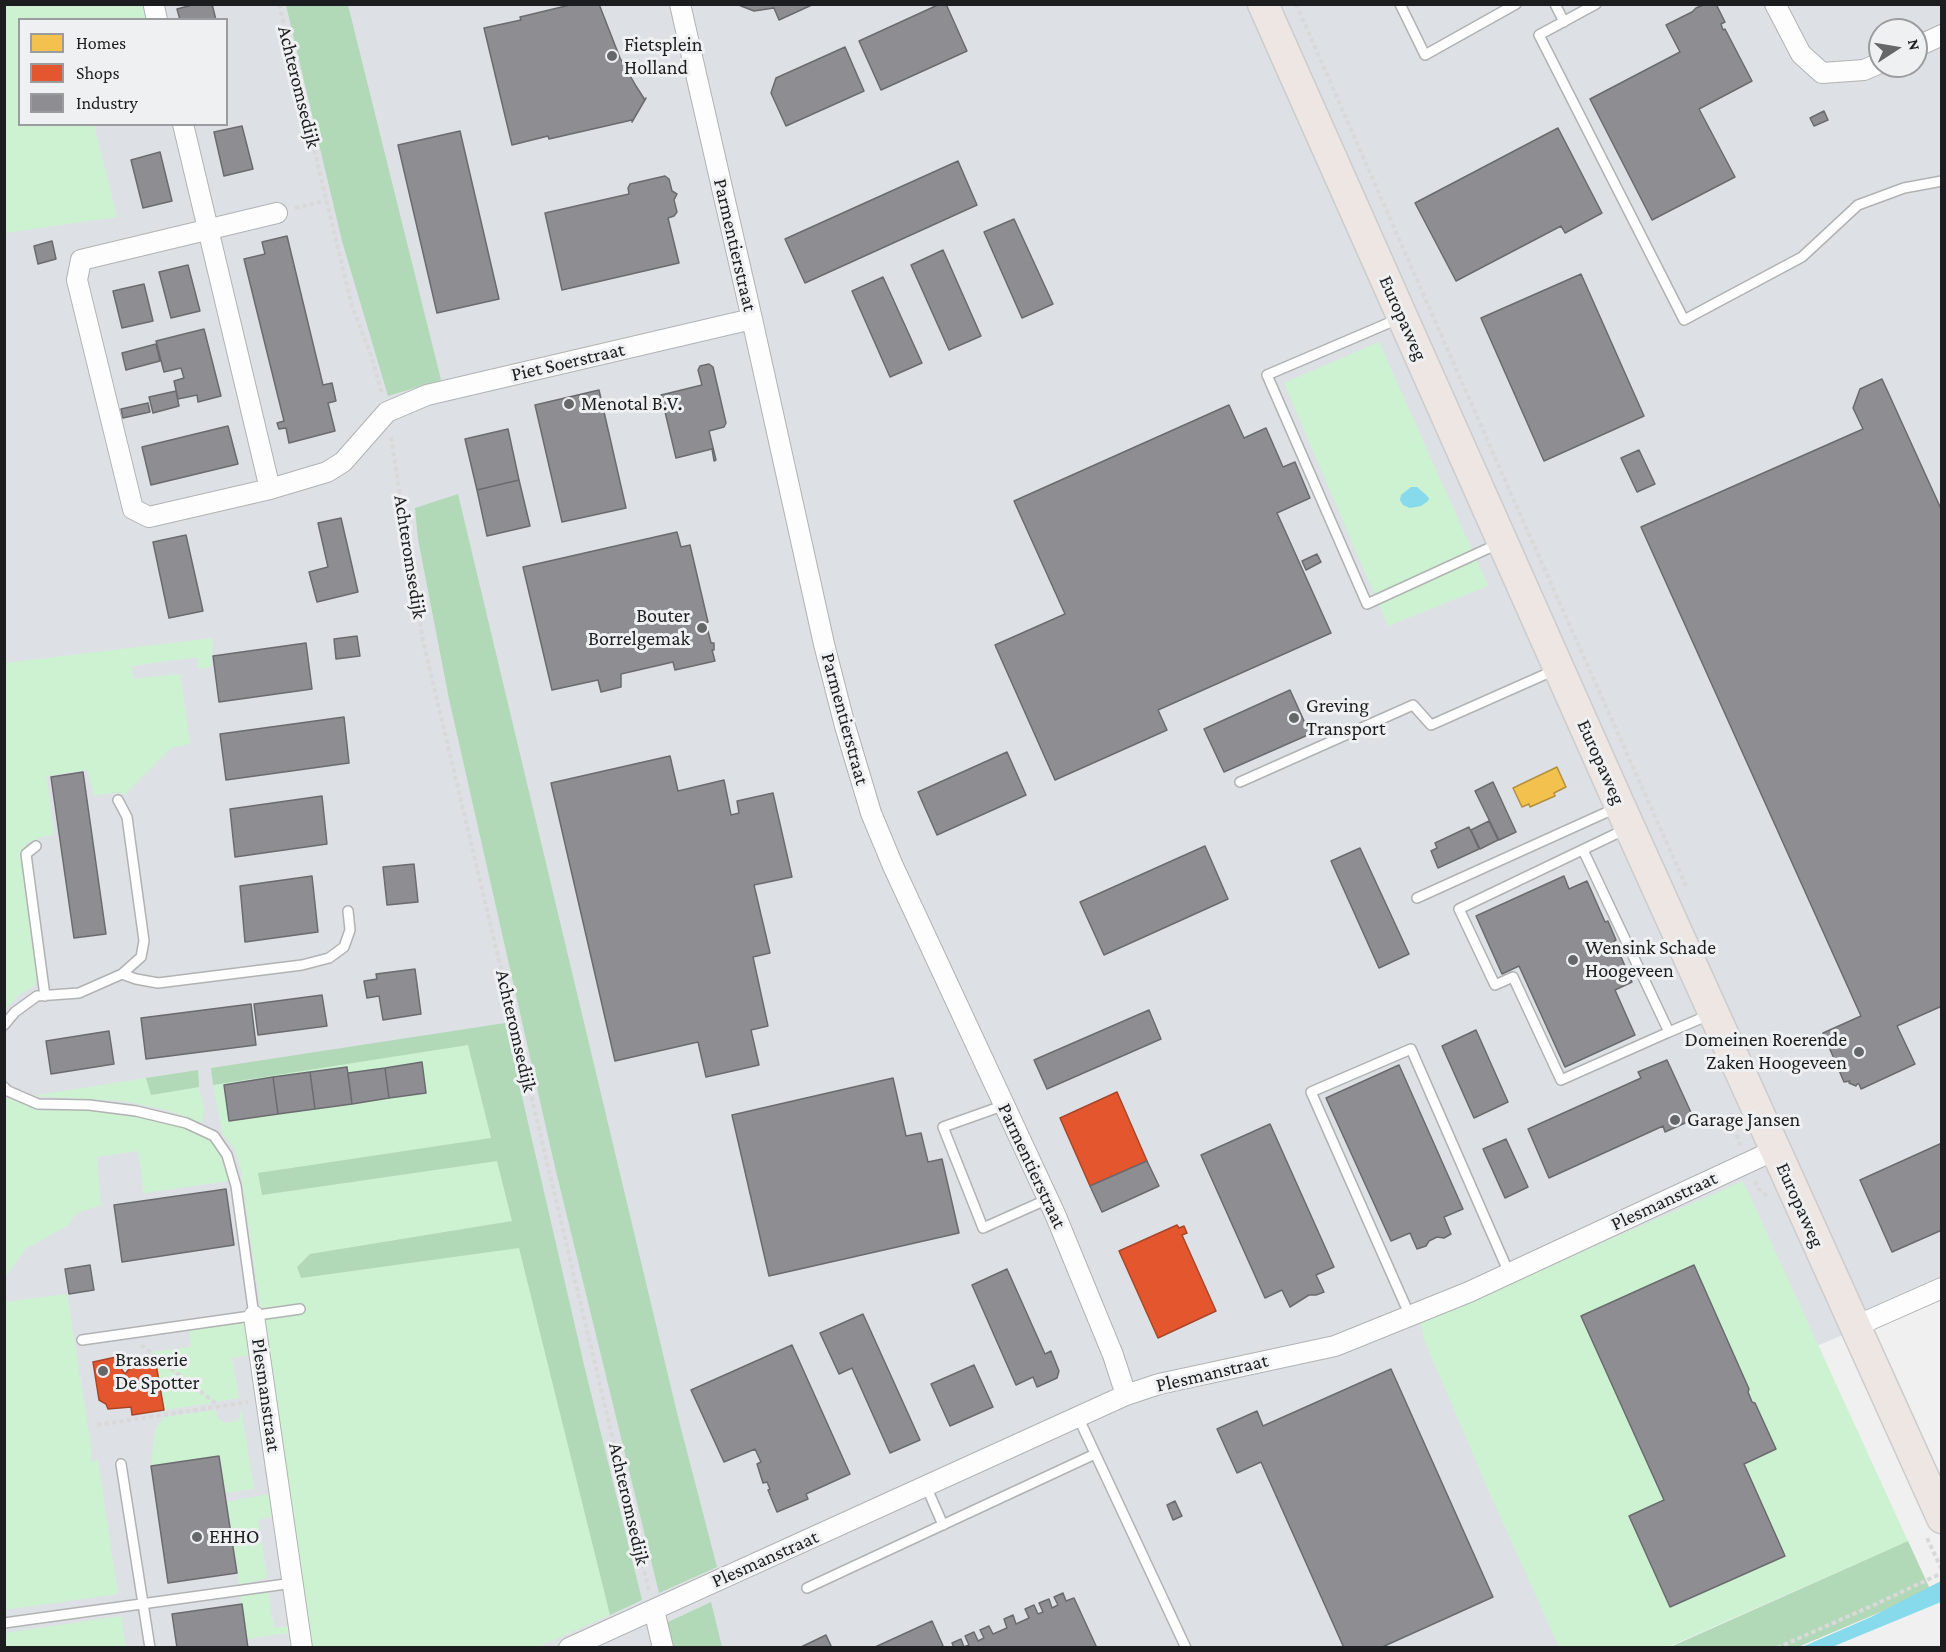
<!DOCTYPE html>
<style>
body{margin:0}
#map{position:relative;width:1946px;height:1652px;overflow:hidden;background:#f0f0f1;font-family:"Crimson Pro",serif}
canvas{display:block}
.frame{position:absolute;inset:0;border:6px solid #1c1d1e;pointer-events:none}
.legend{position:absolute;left:18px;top:18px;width:210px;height:108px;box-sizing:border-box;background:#eff0f2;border:2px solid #9b9c9d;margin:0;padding:8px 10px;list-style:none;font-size:18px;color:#1c1d1e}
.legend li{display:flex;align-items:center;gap:12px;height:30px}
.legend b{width:30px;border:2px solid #9b9c9d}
.north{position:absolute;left:1868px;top:18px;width:60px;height:60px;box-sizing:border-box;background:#eff0f2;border:2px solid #9b9c9d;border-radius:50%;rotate:78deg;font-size:16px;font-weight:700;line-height:24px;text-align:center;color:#1c1d1e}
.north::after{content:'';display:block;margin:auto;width:21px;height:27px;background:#666768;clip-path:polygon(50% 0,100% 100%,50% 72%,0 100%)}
</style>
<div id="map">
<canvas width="1946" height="1652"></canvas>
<div class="frame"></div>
<ul class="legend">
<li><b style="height:16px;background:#f2c14e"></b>Homes</li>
<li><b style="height:16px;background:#e4572e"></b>Shops</li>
<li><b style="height:16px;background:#8d8d92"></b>Industry</li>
</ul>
<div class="north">N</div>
</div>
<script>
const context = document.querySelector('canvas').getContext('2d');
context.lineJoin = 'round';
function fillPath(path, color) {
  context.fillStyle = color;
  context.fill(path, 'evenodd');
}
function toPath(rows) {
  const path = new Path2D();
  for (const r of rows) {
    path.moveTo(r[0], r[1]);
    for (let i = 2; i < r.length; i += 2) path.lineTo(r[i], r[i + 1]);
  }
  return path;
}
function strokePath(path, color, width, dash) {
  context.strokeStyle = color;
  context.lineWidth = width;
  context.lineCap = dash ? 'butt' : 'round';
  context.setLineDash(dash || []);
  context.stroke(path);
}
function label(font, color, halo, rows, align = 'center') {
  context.font = font + ' "Crimson Pro",serif';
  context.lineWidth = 6;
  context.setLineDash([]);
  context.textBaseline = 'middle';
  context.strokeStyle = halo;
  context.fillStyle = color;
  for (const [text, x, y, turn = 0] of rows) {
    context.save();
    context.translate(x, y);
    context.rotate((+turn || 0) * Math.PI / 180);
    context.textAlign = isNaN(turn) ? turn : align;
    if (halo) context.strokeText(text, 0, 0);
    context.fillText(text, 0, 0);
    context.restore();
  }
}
fillPath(toPath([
 [5,5,1941,5,1941,1293,1487,1487,1564,1647,5,1648],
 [20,20,226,20,226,124,20,124],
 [1880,30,1916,30,1916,66,1880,66]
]), '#dde1e5');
fillPath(toPath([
 [5,5,149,5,152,19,20,20,20,124,94,125,117,217,5,233],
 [1379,342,1488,586,1388,626,1284,383],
 [213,638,211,667,199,669,197,657,132,666,133,679,180,674,190,744,171,748,124,795,119,792,94,796,88,770,47,776,54,835,42,837,27,843,22,853,38,976,34,986,19,995,5,1009,5,663],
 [468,1044,492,1138,258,1173,262,1195,497,1161,512,1221,310,1254,297,1267,301,1278,519,1247,610,1615,538,1647,310,1647,240,1166,234,1147,223,1135,213,1085],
 [146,1078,151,1095,199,1087,204,1109,202,1123,167,1110,123,1101,31,1096],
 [4,1097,32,1108,111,1110,145,1116,201,1133,217,1148,224,1162,229,1181,144,1193,138,1151,97,1157,101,1205,77,1213,67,1226,27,1248,5,1277],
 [1743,1181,1908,1541,1668,1647,1559,1647,1487,1487,1424,1339,1421,1323],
 [67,1294,91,1445,91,1462,98,1460,118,1594,5,1610,5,1302],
 [246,1323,251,1355,232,1358,239,1398,213,1402,151,1352,191,1347,189,1330],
 [155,1356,213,1403,164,1410],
 [241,1408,254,1489,226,1493,220,1456,151,1466,155,1430,164,1417,216,1410,218,1419,226,1423,239,1420],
 [270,1494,273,1516,258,1520,267,1578,240,1585,227,1502],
 [268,1590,274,1628,289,1626,290,1633,247,1639,240,1594],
 [121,1616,126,1647,5,1647,5,1633]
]), '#cdf2d2');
fillPath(toPath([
 [286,5,348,5,441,380,388,396,342,241],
 [458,494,678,1417,717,1567,659,1593,554,1163,449,699,418,539,415,508],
 [505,1023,584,1365,642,1600,610,1615,519,1248,301,1278,297,1267,310,1254,512,1221,497,1161,262,1195,258,1173,491,1138,468,1045,213,1085,211,1068],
 [198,1070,199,1087,151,1095,146,1078],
 [1908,1541,1930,1589,1897,1605,1798,1647,1668,1648],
 [711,1602,722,1647,672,1647,666,1623]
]), '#b1d8b7');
fillPath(toPath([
 [1411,487,1417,487,1425,494,1429,498,1428,501,1421,506,1410,508,1403,505,1400,500,1401,495],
 [1941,1581,1941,1602,1832,1647,1802,1647,1871,1617]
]), '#86daeb');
const homes = toPath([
 [1557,767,1566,787,1554,793,1555,796,1530,807,1529,804,1522,807,1513,788,1557,767]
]);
fillPath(homes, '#f2c14e');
strokePath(homes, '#b29040', 1.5);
const shops = toPath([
 [1117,1092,1147,1161,1090,1186,1060,1118,1117,1092],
 [1177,1225,1179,1228,1184,1226,1187,1233,1182,1235,1216,1311,1158,1338,1119,1251,1177,1225],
 [116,1357,117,1364,121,1364,122,1370,125,1374,129,1369,156,1364,164,1410,132,1415,131,1407,108,1409,106,1404,99,1400,93,1362,116,1357]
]);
fillPath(shops, '#e4572e');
strokePath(shops, '#a84629', 1.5);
const industry = toPath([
 [196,4,212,4,216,20,180,20,177,9,196,4],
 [574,4,599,4,620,58,636,86,645,100,646,98,632,122,632,120,549,139,548,136,512,145,484,28,521,20,520,17,574,4],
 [736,4,814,4,779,20,774,8,754,11,736,4],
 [940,4,946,4,967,51,881,90,859,41,940,4],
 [1706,4,1716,4,1725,22,1721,24,1723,30,1725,29,1752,81,1699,109,1735,177,1652,220,1590,99,1680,52,1666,25,1692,12,1696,8,1706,4],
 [845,47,864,91,786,126,771,93,776,78,845,47],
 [1824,111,1828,120,1814,126,1810,118,1824,111],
 [242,126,253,169,224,176,214,132,242,126],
 [1558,128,1602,213,1565,233,1561,226,1456,281,1415,203,1558,128],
 [460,131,499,299,437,313,398,145,460,131],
 [160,152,172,201,143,208,131,160,160,152],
 [958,161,977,205,805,283,785,239,958,161],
 [665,176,669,179,672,191,677,194,674,200,677,212,674,216,668,218,679,263,562,290,545,213,629,194,628,188,630,184,665,176],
 [1014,219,1053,304,1022,318,984,232,1014,219],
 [287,236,323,385,332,383,336,401,328,403,335,431,289,443,286,428,279,429,277,423,284,421,244,259,265,254,262,242,287,236],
 [52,241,56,259,38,264,34,246,52,241],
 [943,250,981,336,949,350,911,265,943,250],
 [188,265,200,311,171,318,159,272,188,265],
 [1581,274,1644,416,1544,461,1481,318,1581,274],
 [883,277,922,363,890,377,852,291,883,277],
 [144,284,153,321,122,328,113,291,144,284],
 [204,329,221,396,198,402,197,395,178,399,174,381,184,378,181,368,164,372,156,341,204,329],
 [156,344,160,361,126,370,122,353,156,344],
 [709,364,713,367,726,423,724,427,709,431,716,460,714,461,712,449,676,458,661,395,702,385,698,370,700,366,709,364],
 [1882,379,1942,511,1942,1006,1897,1026,1915,1064,1861,1089,1859,1084,1857,1084,1856,1086,1849,1083,1850,1081,1844,1082,1823,1033,1861,1016,1641,527,1863,429,1853,408,1860,389,1882,379],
 [599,390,626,508,562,522,535,405,599,390],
 [176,391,179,406,153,413,149,397,176,391],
 [148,403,150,412,123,418,121,409,148,403],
 [1229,405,1244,438,1266,428,1283,467,1295,462,1310,498,1277,513,1331,633,1158,710,1167,730,1055,780,995,645,1065,614,1014,501,1229,405],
 [228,426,238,464,151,485,142,447,228,426],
 [508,429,519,480,477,490,465,439,508,429],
 [1639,450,1655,484,1637,492,1621,458,1639,450],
 [519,480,530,526,487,536,477,490,519,480],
 [341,518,358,592,317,602,309,572,328,567,318,523,341,518],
 [677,532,681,547,690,545,708,622,706,623,711,643,714,643,714,650,712,650,715,661,675,670,673,662,621,674,621,687,601,692,598,680,552,690,523,567,677,532],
 [186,535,203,611,169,618,153,542,186,535],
 [1317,554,1321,562,1306,570,1302,561,1317,554],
 [357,636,360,656,336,659,334,639,357,636],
 [306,643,312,689,219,702,213,656,306,643],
 [1290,690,1310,734,1224,772,1204,729,1290,690],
 [344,717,349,763,226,780,220,734,344,717],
 [1007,752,1026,795,937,835,918,792,1007,752],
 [670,756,678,791,724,780,731,815,739,813,737,801,773,793,792,877,754,885,770,953,753,957,768,1026,751,1030,759,1065,706,1077,698,1042,615,1061,551,783,670,756],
 [83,772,106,934,74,938,51,777,83,772],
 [1493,782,1516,832,1499,840,1475,791,1493,782],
 [322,796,327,844,235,857,230,809,322,796],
 [1489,821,1498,840,1480,849,1471,830,1489,821],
 [1469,827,1479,849,1438,868,1431,851,1437,848,1435,843,1469,827],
 [1205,846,1228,899,1104,955,1080,902,1205,846],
 [1360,848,1409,954,1379,968,1331,861,1360,848],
 [414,864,418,902,387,905,383,867,414,864],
 [312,876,318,932,245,942,240,886,312,876],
 [1564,876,1569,889,1587,881,1605,922,1608,921,1616,940,1614,941,1632,982,1615,990,1635,1035,1565,1067,1519,966,1502,974,1476,916,1564,876],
 [415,969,421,1014,383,1020,379,996,367,998,364,981,377,979,376,974,415,969],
 [322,995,327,1026,258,1035,254,1004,322,995],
 [251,1004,256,1045,146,1059,141,1018,251,1004],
 [1149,1010,1161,1039,1047,1089,1034,1060,1149,1010],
 [1476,1030,1508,1102,1474,1118,1442,1046,1476,1030],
 [109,1031,114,1064,51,1074,46,1041,109,1031],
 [1667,1060,1694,1119,1665,1132,1663,1126,1549,1178,1528,1129,1641,1078,1638,1072,1667,1060],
 [422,1062,426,1093,389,1098,385,1068,422,1062],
 [1399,1065,1463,1209,1444,1217,1451,1234,1444,1238,1437,1237,1429,1241,1426,1246,1417,1249,1410,1233,1391,1241,1326,1098,1399,1065],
 [347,1067,352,1104,315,1109,310,1072,347,1067],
 [385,1068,389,1098,352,1104,348,1073,385,1068],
 [310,1072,315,1109,278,1114,273,1077,310,1072],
 [273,1077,278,1114,229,1121,224,1085,273,1077],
 [893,1078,906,1136,921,1133,928,1162,942,1159,959,1233,769,1276,732,1115,893,1078],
 [1270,1124,1334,1267,1316,1275,1324,1292,1316,1295,1309,1295,1290,1307,1282,1290,1265,1298,1201,1155,1270,1124],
 [1506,1139,1528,1187,1505,1198,1483,1149,1506,1139],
 [1942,1143,1942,1230,1892,1252,1860,1180,1942,1143],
 [1147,1161,1159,1186,1102,1212,1090,1186,1147,1161],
 [226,1189,234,1245,122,1262,114,1205,226,1189],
 [90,1265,94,1290,69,1294,65,1269,90,1265],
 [1694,1265,1749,1389,1748,1392,1752,1402,1755,1403,1776,1449,1744,1464,1785,1556,1670,1607,1629,1516,1664,1500,1581,1316,1694,1265],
 [1007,1269,1045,1354,1051,1351,1059,1371,1057,1378,1037,1387,1033,1377,1016,1385,972,1285,1007,1269],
 [863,1314,920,1440,890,1453,852,1368,839,1374,820,1333,863,1314],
 [792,1345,850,1474,806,1494,808,1499,777,1512,768,1490,770,1489,767,1482,763,1483,757,1464,761,1462,755,1449,724,1462,691,1390,792,1345],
 [974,1365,993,1407,950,1426,931,1384,974,1365],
 [1391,1369,1493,1597,1380,1648,1344,1648,1261,1462,1237,1473,1217,1429,1257,1411,1263,1426,1391,1369],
 [219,1456,237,1573,168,1583,151,1466,219,1456],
 [1175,1501,1182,1516,1173,1520,1167,1505,1175,1501],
 [1063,1593,1066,1601,1074,1598,1097,1648,954,1648,952,1643,961,1639,964,1647,969,1645,965,1636,974,1632,978,1641,984,1638,980,1630,989,1626,993,1634,1007,1628,1004,1619,1013,1615,1016,1624,1029,1618,1025,1609,1034,1605,1038,1614,1043,1612,1039,1603,1049,1599,1052,1608,1058,1605,1054,1597,1063,1593],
 [242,1604,248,1648,177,1648,172,1614,242,1604],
 [932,1621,944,1648,873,1648,932,1621],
 [826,1635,832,1648,799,1648,826,1635]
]);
fillPath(industry, '#8d8d92');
strokePath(industry, '#6b6b6f', 1.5);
const lane = toPath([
 [1400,4,1425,55,1516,4],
 [1555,4,1564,22],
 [1596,4,1539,35,1684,320,1802,257,1858,205,1904,188,1942,181],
 [1398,319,1267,375,1367,604,1500,543],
 [1240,782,1413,705,1431,725,1555,670],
 [1626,829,1459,909,1495,985,1513,977,1561,1080,1669,1032],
 [36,846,26,854,45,996],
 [1583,850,1669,1032,1709,1015],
 [1417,898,1616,808],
 [122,974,136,979,158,983,302,965,329,958,344,947,350,930,348,911],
 [4,1025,15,1012,37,996,79,993,122,974,141,957,144,941,127,817,118,800],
 [4,1087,8,1091,38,1104,89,1105,136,1111,186,1123,214,1136,227,1155,236,1186,254,1316],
 [1005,1105,943,1127,983,1228,1048,1199],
 [1410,1316,1311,1092,1411,1049,1509,1273],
 [82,1340,300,1309],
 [1078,1417,1186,1648],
 [121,1464,150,1648],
 [926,1486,943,1525],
 [807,1588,1095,1454],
 [4,1623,293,1583]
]);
const street = toPath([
 [680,4,752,319,824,644,845,726,871,813,893,866,1055,1214,1113,1355,1126,1395],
 [1775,4,1801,54,1822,73,1864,70,1880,63],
 [154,6,157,20],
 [1916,47,1942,35],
 [183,124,270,489],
 [277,213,81,260,77,280,133,509,149,517,270,489,327,472,343,462,387,412,427,395,752,319],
 [254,1316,302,1648],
 [1856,1326,1942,1288],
 [654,1610,663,1648],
 [569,1648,1126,1395,1159,1384,1335,1346,1469,1292,1775,1150]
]);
const primary = toPath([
 [1263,4,1620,806,1942,1518]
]);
strokePath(lane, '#b1b2b2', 12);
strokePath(street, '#b1b2b2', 22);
strokePath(primary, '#cccccd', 33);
strokePath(toPath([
 [279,4,352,306,371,355,382,394],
 [1296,4,1511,494,1687,888],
 [295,208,326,201],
 [391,437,423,641,649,1591],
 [1730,1113,1740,1146],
 [1755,1181,1759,1189,1769,1198],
 [141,1345,218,1405],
 [97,1425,248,1402],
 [1927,1538,1942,1570],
 [1777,1648,1876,1604,1942,1573]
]), '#d9d9da', 4, [4.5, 3]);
strokePath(lane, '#fdfdfd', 9);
strokePath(street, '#fdfdfd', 20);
strokePath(primary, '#ede6e2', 30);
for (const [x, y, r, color] of [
 [612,56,6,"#666768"],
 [569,404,6,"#666768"],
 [702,628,6,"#666768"],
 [1294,718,6,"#666768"],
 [1573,960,6,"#666768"],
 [1859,1052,6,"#666768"],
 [1675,1120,6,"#666768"],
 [103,1371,6,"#666768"],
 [197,1537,6,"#666768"]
]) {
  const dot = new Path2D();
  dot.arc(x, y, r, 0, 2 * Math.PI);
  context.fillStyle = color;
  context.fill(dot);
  strokePath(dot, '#eff0f2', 2);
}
label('20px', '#1c1d1e', '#eff0f2', [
 ["Fietsplein",624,45],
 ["Holland",624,68],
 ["Menotal B.V.",581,404],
 ["Bouter",690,616,"right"],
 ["Borrelgemak",690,639,"right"],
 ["Greving",1306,706],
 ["Transport",1306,729],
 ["Wensink Schade",1585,948],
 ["Hoogeveen",1585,971],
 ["Domeinen Roerende",1847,1040,"right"],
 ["Zaken Hoogeveen",1847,1063,"right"],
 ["Garage Jansen",1687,1120],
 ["Brasserie",115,1360],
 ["De Spotter",115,1383],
 ["EHHO",209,1537]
], 'left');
label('20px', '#1c1d1e', '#eff0f2', [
 ["Achteromsedijk",299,87,76],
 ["Parmentierstraat",735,245,77],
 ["Europaweg",1403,318,66],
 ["Piet Soerstraat",568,362,-13],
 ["Achteromsedijk",410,557,81],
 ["Parmentierstraat",845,719,75],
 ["Europaweg",1601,762,66],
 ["Achteromsedijk",516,1031,77],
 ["Parmentierstraat",1032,1166,65],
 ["Plesmanstraat",1664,1201,-25],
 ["Europaweg",1800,1205,66],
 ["Plesmanstraat",1212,1373,-13],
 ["Plesmanstraat",266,1395,82],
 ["Achteromsedijk",629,1504,77],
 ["Plesmanstraat",765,1559,-24]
]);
</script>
